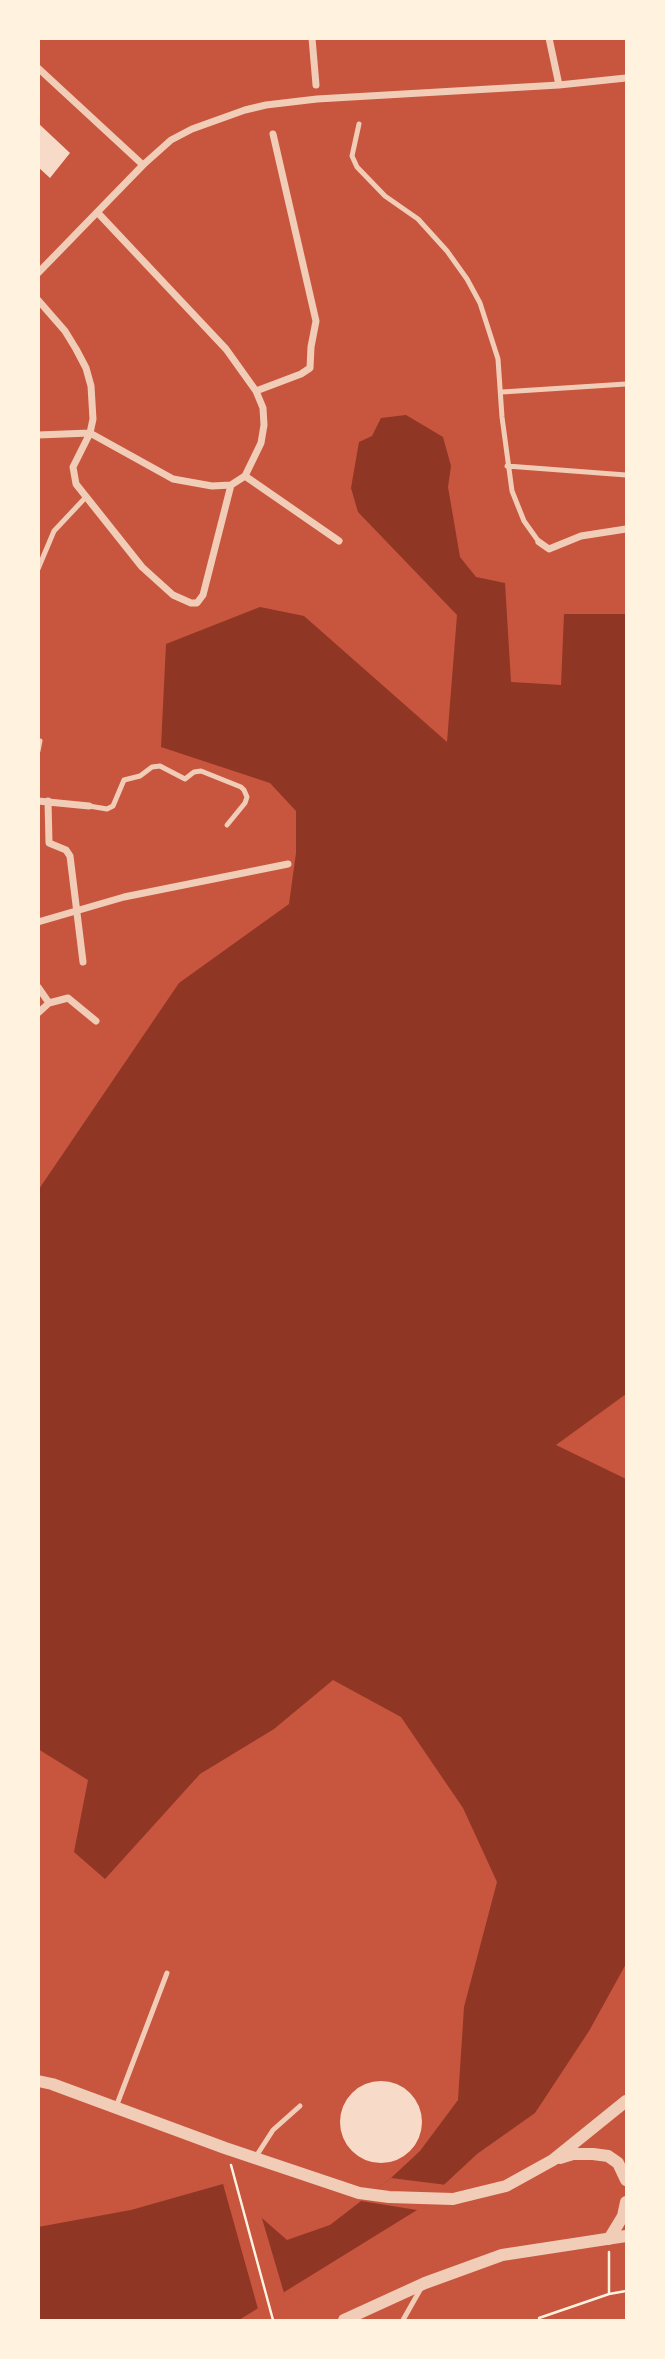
<!DOCTYPE html>
<style>
body{margin:0}
#map{position:relative;width:665px;height:2359px;overflow:hidden;background:#c8553d;font-family:Barlow,sans-serif}
canvas{display:block}
.frame{position:absolute;inset:0;border:40px solid #fff3e0;pointer-events:none}
</style>
<div id="map">
<canvas width="665" height="2359"></canvas>
<div class="frame"></div>
</div>
<script>
const context = document.querySelector('canvas').getContext('2d');
context.lineJoin = 'round';
function fillPath(path, color) {
  context.fillStyle = color;
  context.fill(path, 'evenodd');
}
function toPath(rows) {
  const path = new Path2D();
  for (const r of rows) {
    if (r.length === 3) {
      path.moveTo(r[0] + r[2], r[1]);
      path.arc(r[0], r[1], r[2], 0, 2 * Math.PI);
      continue;
    }
    path.moveTo(r[0], r[1]);
    for (let i = 2; i < r.length; i += 2) path.lineTo(r[i], r[i + 1]);
  }
  return path;
}
function strokePath(path, color, width, dash) {
  context.strokeStyle = color;
  context.lineWidth = width;
  context.lineCap = dash ? 'butt' : 'round';
  context.setLineDash(dash || []);
  context.stroke(path);
}
fillPath(toPath([
 [406,415,443,437,451,466,448,487,460,557,476,577,505,583,511,682,561,685,564,614,626,614,626,1394,556,1445,626,1479,626,1964,589,2031,535,2113,477,2154,417,2210,239,2320,39,2320,38,2227,131,2210,223,2184,287,2240,330,2225,391,2178,420,2151,458,2100,464,2007,497,1882,463,1808,401,1717,333,1680,274,1729,200,1774,105,1879,74,1852,88,1780,38,1749,39,1189,179,983,289,904,296,853,296,811,270,783,161,747,166,644,260,607,304,616,447,742,457,615,358,512,351,488,359,442,372,436,381,418]
]), '#8f3625');
fillPath(toPath([
 [391,2178,447,2185,432,2200,417,2210,361,2201],
 [223,2184,261,2215,284,2293,258,2309]
]), '#c8553d');
fillPath(toPath([
 [38,123,70,153,50,178,38,167],
 [381,2122,41]
]), '#f7dbc8');
strokePath(toPath([
 [231,2165,273,2320],
 [609,2252,609,2294],
 [540,2320,539,2318,609,2294,626,2291]
]), '#fff3e0', 2.5);
strokePath(toPath([
 [359,124,352,156,357,167,385,196,418,219,447,251,467,279,480,303,498,359,502,417,512,491,524,521,539,542],
 [502,392,626,384],
 [507,466,626,475],
 [38,569,54,531,85,498],
 [38,751,40,741],
 [89,806,107,809,113,806,124,780,140,776,152,767,160,766,185,779,194,772,201,771,241,787,244,790,247,797,245,803,227,825],
 [116,2107,167,1973],
 [255,2158,273,2130,300,2106],
 [403,2320,420,2290]
]), '#f1ccb7', 5);
strokePath(toPath([
 [312,38,316,85],
 [549,38,559,85],
 [38,68,143,165],
 [98,213,226,349,256,391,263,408,264,425,261,443,245,476],
 [38,273,143,165,171,140,192,129,245,110,266,105,317,99,559,85,626,78],
 [38,300,65,331,76,349,86,368,91,386,93,419,90,433,73,467,76,484,142,567,173,595,191,603,197,603,203,595,231,485],
 [256,391,301,374,310,368,311,347,316,321,273,134],
 [38,435,90,433,173,479,212,486,231,485,245,476,339,541],
 [539,542,549,549,581,536,626,529],
 [38,801,89,806],
 [48,801,49,843,66,850,70,856,83,962],
 [38,922,124,897,288,864],
 [38,987,49,1003],
 [38,1013,49,1003,68,998,96,1021]
]), '#f1ccb7', 7);
strokePath(toPath([
 [38,2081,52,2084,225,2148,359,2193,389,2197,453,2199,506,2186,553,2160,626,2101],
 [560,2158,573,2154,593,2154,608,2156,618,2163,626,2180],
 [609,2239,623,2216,626,2202],
 [344,2320,425,2283,502,2255,626,2236]
]), '#f1ccb7', 12);
</script>
